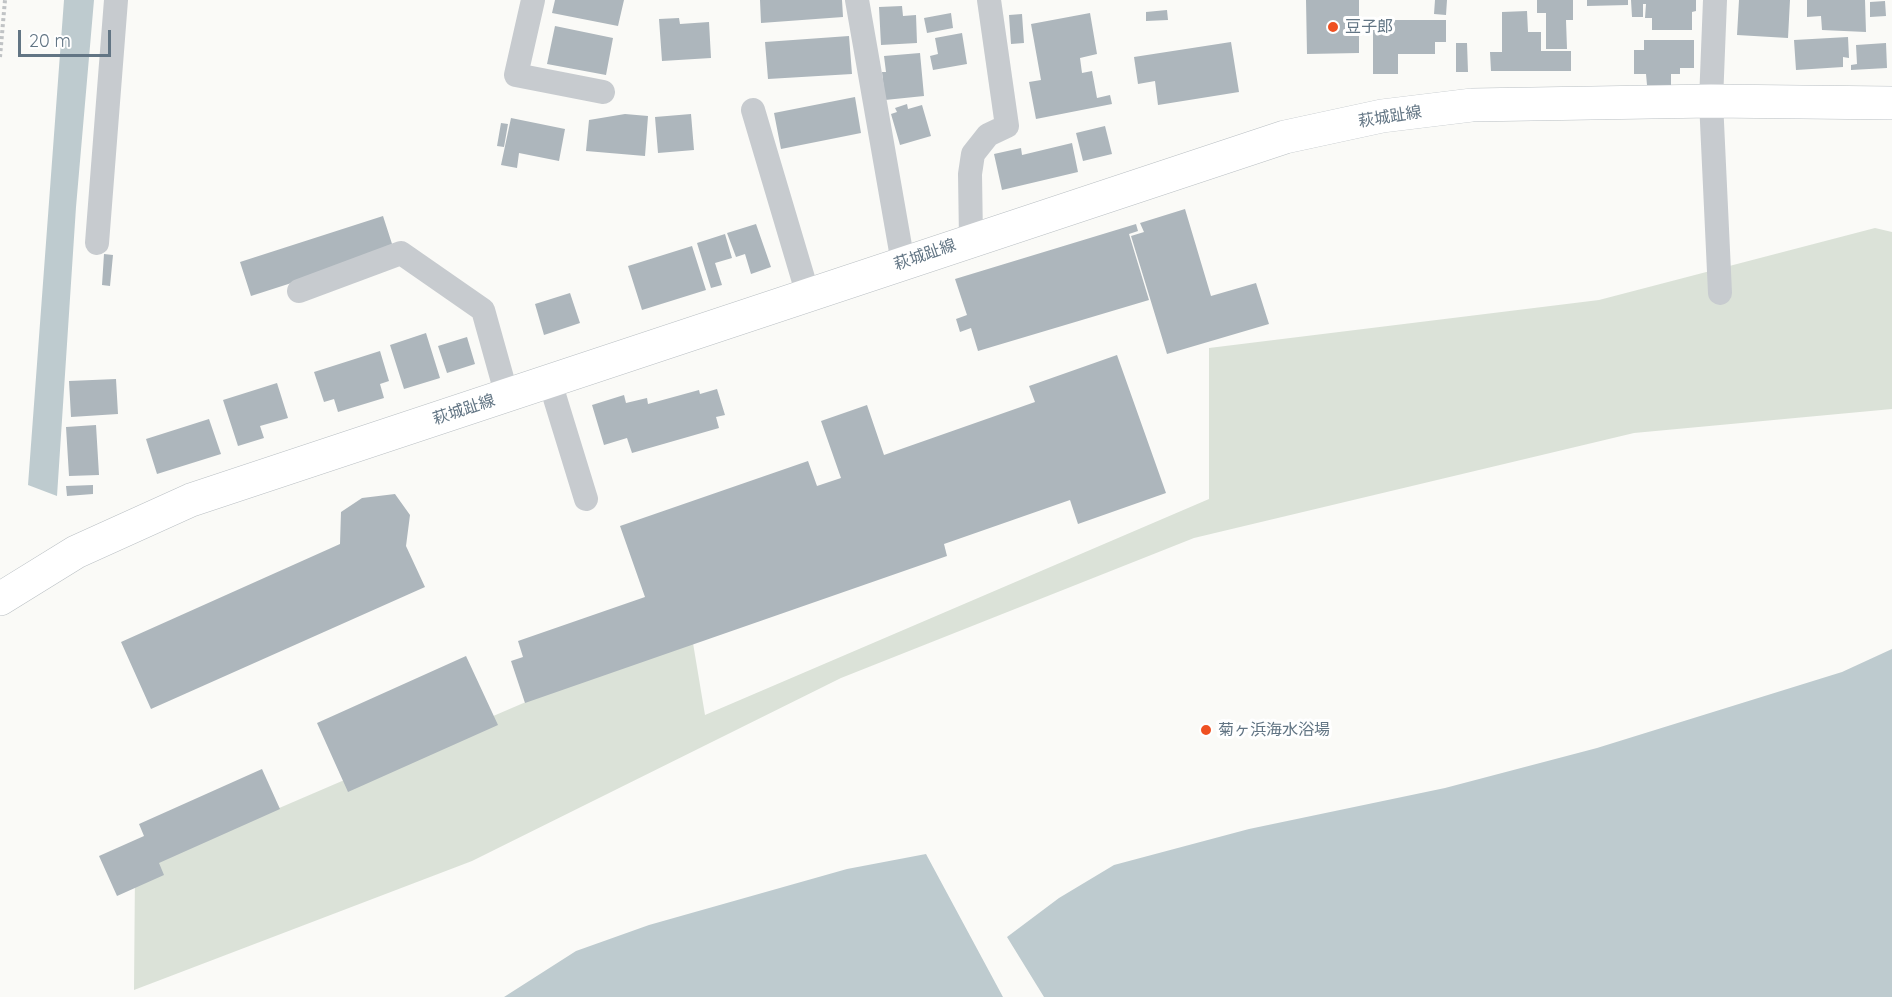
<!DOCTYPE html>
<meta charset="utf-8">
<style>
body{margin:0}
#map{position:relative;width:1892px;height:997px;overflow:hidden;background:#fafaf7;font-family:Quicksand,sans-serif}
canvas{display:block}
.scale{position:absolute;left:18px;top:30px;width:93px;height:27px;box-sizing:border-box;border:3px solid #627584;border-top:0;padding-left:8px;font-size:18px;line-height:21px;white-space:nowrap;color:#627584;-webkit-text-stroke:4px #fff;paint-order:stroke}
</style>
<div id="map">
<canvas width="1892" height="997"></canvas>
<div class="scale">20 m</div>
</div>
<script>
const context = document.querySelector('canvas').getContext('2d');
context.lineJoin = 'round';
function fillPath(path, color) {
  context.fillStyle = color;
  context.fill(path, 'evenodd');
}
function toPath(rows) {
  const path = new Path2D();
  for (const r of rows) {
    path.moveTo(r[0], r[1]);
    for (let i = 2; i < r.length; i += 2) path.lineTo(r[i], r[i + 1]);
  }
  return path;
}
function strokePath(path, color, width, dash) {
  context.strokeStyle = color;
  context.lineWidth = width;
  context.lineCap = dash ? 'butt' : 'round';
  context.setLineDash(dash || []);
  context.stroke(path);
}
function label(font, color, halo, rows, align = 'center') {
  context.font = font + ' Quicksand,"Noto Sans JP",sans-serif';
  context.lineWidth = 6;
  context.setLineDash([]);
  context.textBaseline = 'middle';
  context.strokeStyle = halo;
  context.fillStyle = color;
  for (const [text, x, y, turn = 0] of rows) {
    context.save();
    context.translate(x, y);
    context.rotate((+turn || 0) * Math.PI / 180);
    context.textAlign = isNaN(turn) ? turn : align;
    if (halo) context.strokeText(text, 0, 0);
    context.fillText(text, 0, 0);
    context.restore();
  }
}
fillPath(toPath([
 [1875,228,1892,232,1892,409,1634,433,1194,538,841,678,472,861,134,990,135,870,691,631,705,715,1209,499,1209,348,1599,300]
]), '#dbe2d8');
fillPath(toPath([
 [64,0,94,0,76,207,57,496,28,485],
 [1892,649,1892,997,1044,997,1007,937,1059,898,1114,865,1249,829,1445,788,1597,748,1842,672],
 [926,854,1003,997,504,997,576,951,649,925,847,869]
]), '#becbcf');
fillPath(toPath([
 [555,0,624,0,618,26,552,13],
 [760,0,842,0,843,17,761,23],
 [1306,0,1359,0,1359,53,1307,54],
 [1435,0,1447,0,1446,15,1434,14],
 [1537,0,1573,0,1573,20,1566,20,1567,49,1546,49,1546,13,1537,13],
 [1587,0,1628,0,1628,5,1587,6],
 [1631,0,1696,0,1696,11,1692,12,1692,30,1652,30,1652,18,1645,18,1646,4,1643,4,1643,17,1632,17],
 [1739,0,1790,0,1788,38,1737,35],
 [1807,0,1865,0,1866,32,1822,30,1821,16,1807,17],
 [1885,1,1886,16,1870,17,1870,2],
 [902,6,903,16,916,15,917,43,881,45,879,7],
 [1167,10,1168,20,1146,21,1146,12],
 [1527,11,1528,32,1541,32,1541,51,1571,51,1571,71,1491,71,1490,52,1502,52,1502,12],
 [951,13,953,28,927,33,924,18],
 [1090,13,1097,54,1080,58,1082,73,1092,71,1097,98,1110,95,1112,104,1036,119,1029,82,1041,80,1031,24],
 [1022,14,1024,43,1011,44,1009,15],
 [679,18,680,24,709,22,711,58,662,61,659,19],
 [1373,20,1446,20,1446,42,1435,42,1435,54,1398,54,1398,74,1373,74],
 [555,26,613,38,606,75,547,64],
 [962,33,967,64,933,70,930,56,938,54,935,38],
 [849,36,852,74,768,79,765,42],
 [1848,37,1849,58,1843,57,1843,67,1796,70,1794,40],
 [1644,40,1694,40,1694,68,1680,68,1680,74,1671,74,1671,85,1647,85,1646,74,1634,74,1634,50,1644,50],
 [1231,42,1239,92,1158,105,1155,81,1138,84,1134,57],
 [1456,43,1467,43,1468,72,1456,72],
 [1886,43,1887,68,1851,70,1851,65,1857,64,1856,45],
 [920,53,924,96,885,100,882,72,886,72,884,56],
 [855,97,861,133,781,149,774,113],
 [907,104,908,109,922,105,931,136,900,145,891,114,897,112,895,108],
 [625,114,648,116,645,156,586,151,589,120],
 [691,114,694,150,658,153,655,117],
 [511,118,565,129,559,161,519,153,517,168,501,165],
 [501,123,508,124,504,147,497,146],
 [1105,126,1112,154,1083,161,1076,133],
 [1072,143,1078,172,1002,190,994,154,1021,148,1022,155],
 [1185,209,1211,296,1256,283,1269,324,1167,354,1131,236,1144,232,1140,223],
 [383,216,394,250,251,296,240,262],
 [756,224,771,267,751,274,745,254,736,257,727,233],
 [1136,224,1138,231,1129,234,1149,300,978,351,971,328,960,332,956,319,967,315,955,279],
 [725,234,732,258,715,263,722,285,711,288,697,243],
 [692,246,706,290,642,310,628,266],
 [104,254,113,255,110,286,102,285],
 [570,293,580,323,544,335,535,304],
 [426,333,440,378,404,389,390,345],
 [467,337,475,364,447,373,438,346],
 [380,351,389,381,380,384,384,398,338,412,334,399,324,402,314,372],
 [1117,355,1166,493,1078,524,1070,500,944,544,947,556,525,703,511,661,523,657,518,641,645,597,620,526,808,461,817,486,841,478,821,421,867,405,884,455,1035,402,1029,386],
 [116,379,118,414,71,417,69,381],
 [277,383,288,418,260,426,264,438,238,446,223,400],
 [717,389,725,415,716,417,719,428,632,453,627,438,604,445,592,405,624,395,626,403,647,398,648,404,699,390,700,394],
 [209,419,221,454,157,474,146,439],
 [96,425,99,475,69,476,66,427],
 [93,485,93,494,67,496,66,486],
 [395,494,410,515,406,546,425,587,151,709,121,642,340,544,341,512,362,498],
 [466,656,498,725,348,792,317,723],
 [262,769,280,809,159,863,164,875,117,896,99,856,144,836,139,824]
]), '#adb6bc');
const secondary = toPath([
 [0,599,76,552,191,500,1285,137,1382,116,1472,105,1711,101,1892,103]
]);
strokePath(secondary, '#b9bfc3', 34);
strokePath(toPath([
 [0,57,5,0]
]), '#c0c3c5', 4, [3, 3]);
strokePath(toPath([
 [533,0,516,75,603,92],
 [857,0,903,263],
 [1715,0,1711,101,1720,293],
 [753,110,808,295],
 [971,239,970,174,973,154,988,135,1007,126,989,0],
 [97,243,116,0],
 [299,291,401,253,483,310,507,396],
 [550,382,586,499]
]), '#c7cbcf', 24);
strokePath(secondary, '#fff', 33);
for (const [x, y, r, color] of [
 [1333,27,6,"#ef5021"],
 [1206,730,6,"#ef5021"]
]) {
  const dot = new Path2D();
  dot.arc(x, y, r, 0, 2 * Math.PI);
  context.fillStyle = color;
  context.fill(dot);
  strokePath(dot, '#fff', 2);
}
label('16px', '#627584', '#fff', [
 ["豆子郎",1345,27],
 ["菊ヶ浜海水浴場",1218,730]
], 'left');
label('16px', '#627584', '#fff', [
 ["萩城趾線",1390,117,-9],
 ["萩城趾線",925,255,-19],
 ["萩城趾線",464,410,-18]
]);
</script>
